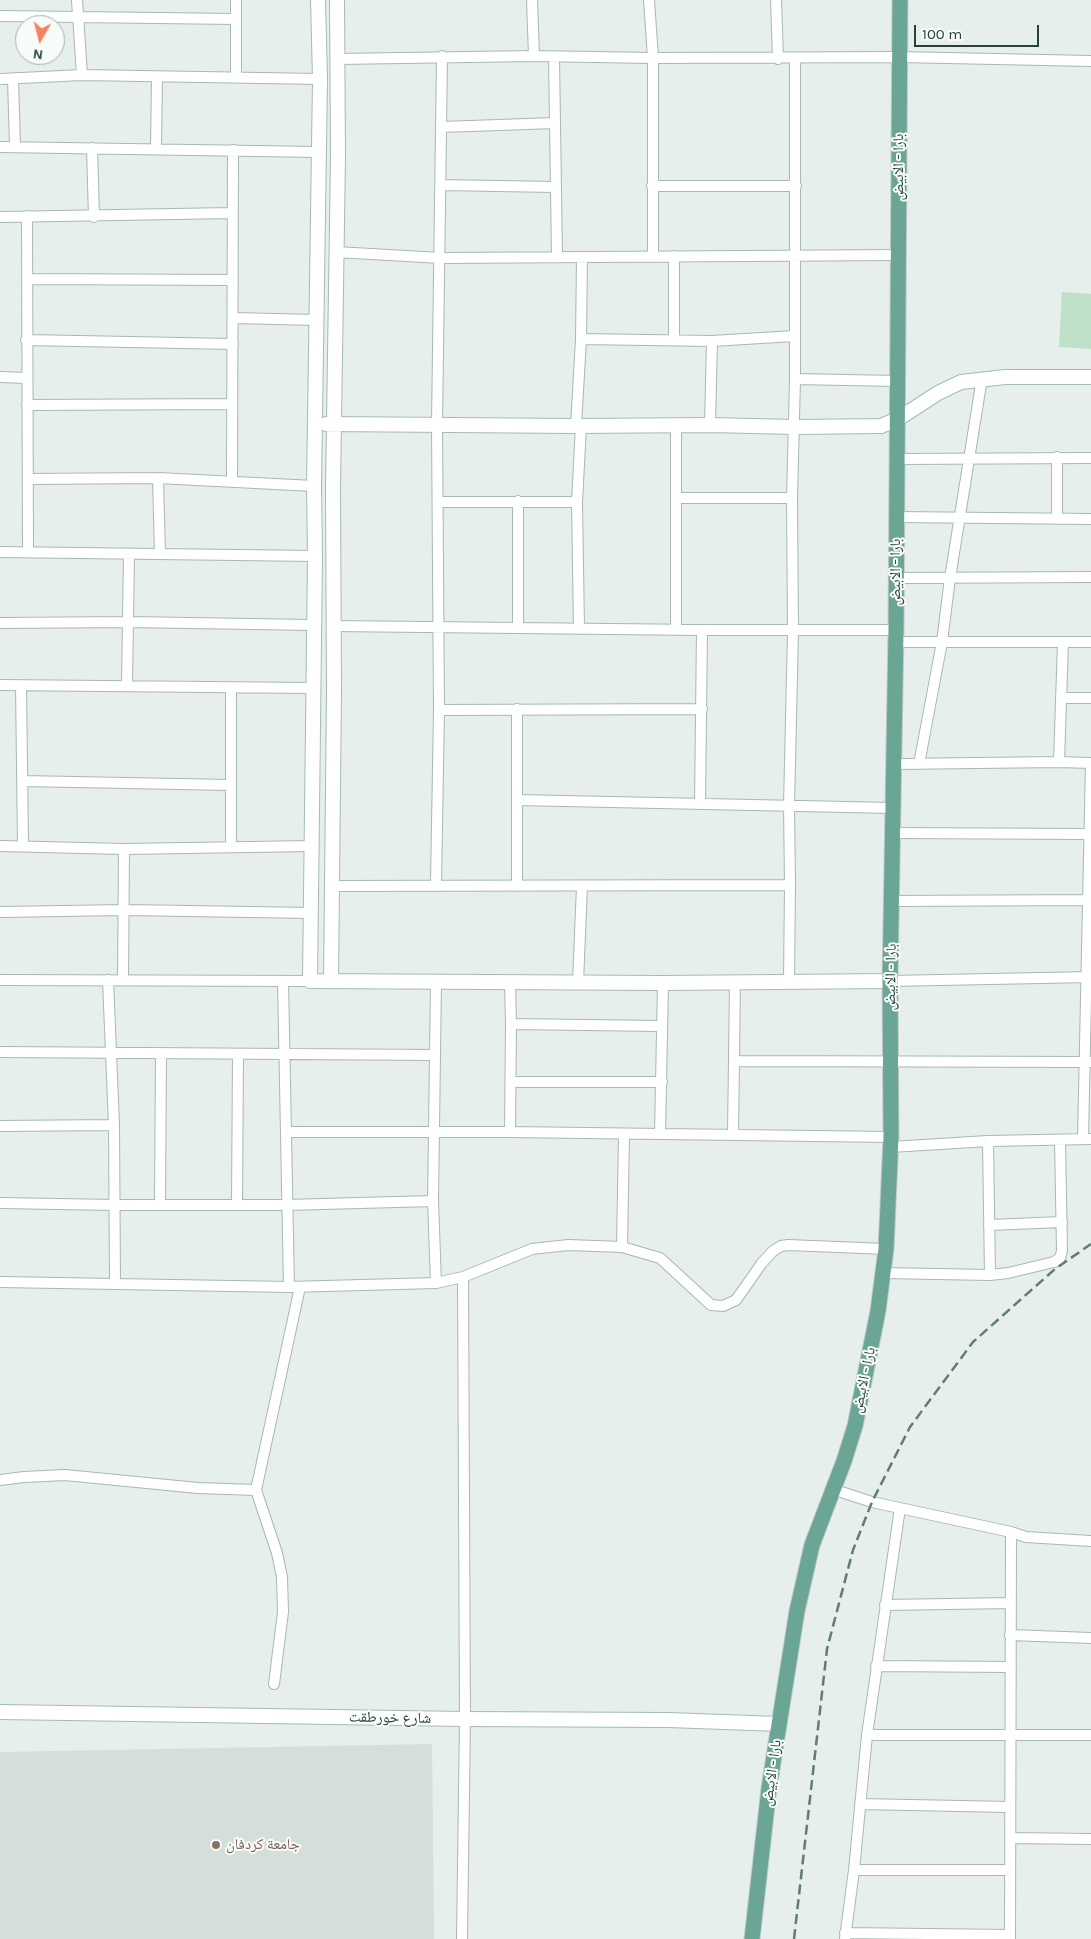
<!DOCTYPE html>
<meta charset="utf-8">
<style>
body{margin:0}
#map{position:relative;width:1091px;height:1939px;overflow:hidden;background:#e6efeb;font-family:Karla,sans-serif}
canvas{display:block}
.north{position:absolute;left:15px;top:15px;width:50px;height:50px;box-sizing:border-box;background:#f7fbf9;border:1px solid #a3b1ad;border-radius:50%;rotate:188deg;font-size:14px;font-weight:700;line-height:20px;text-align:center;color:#24423a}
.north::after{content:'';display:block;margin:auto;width:18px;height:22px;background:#f4845f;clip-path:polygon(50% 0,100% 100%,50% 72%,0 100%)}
.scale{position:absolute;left:914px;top:25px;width:125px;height:22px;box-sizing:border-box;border:2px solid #24423a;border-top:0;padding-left:6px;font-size:15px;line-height:18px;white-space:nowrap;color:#24423a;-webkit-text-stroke:4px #f7fbf9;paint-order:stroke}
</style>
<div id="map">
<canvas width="1091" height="1939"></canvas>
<div class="north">N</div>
<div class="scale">100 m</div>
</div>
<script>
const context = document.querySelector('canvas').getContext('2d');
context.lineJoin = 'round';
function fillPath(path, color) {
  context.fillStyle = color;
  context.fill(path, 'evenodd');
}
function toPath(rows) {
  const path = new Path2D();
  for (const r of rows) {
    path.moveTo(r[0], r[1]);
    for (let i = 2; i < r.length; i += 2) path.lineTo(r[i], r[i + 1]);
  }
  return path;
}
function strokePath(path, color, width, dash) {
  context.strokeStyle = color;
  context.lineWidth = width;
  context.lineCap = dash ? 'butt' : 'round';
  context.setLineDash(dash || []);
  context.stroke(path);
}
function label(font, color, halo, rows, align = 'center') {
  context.font = font + ' Karla,"Noto Naskh Arabic",sans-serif';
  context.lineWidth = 4;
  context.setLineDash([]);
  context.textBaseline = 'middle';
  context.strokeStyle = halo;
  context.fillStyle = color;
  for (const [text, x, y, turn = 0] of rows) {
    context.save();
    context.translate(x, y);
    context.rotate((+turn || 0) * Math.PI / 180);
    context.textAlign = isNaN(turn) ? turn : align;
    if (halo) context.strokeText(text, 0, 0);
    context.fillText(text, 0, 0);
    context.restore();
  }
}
fillPath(toPath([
 [432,1744,434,1939,0,1939,0,1752]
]), '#d4dfda');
fillPath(toPath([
 [1062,292,1091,294,1091,349,1059,347]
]), '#bfe0c8');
const street = toPath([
 [77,0,82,75],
 [236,0,236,77],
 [532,0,534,56],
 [649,0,653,58,653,256],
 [776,0,778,59],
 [0,16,236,19],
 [554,57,557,256],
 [337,59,534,56,653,58,899,57,1091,61],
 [0,79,82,75,320,79],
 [13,79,15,146],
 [442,127,555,123],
 [0,147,319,152],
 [92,148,94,217],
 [156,148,157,77],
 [441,185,555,187],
 [652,186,796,186],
 [27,216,28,551],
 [0,217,232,213],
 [336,252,441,258,898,255],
 [674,256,674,340],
 [27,279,233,280],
 [233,318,317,320],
 [581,339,712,341,794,336],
 [26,340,233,344],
 [0,377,26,378],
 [795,379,897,381],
 [27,405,232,404],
 [676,425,676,630],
 [710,425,712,341],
 [576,426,581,339,582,257],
 [1057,457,1057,519],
 [898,459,1091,458],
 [158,478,160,554],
 [28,479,158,478,314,486],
 [232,482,233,150],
 [676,498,792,498],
 [438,502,577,502],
 [897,517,1091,519],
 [0,552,315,556],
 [896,578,1091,577],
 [0,623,129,622,313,625],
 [333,626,702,630,896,630],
 [518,628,518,501],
 [579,629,577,502,581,426],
 [896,642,1091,642],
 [0,685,313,688],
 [127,685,129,554],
 [21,686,23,846],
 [1061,698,1091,698],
 [517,709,517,886],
 [439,710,702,709],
 [1059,762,1063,642],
 [895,764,1059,762,1091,763,1083,1139],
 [919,764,942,642,950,578,982,378],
 [22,781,231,785],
 [517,800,893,808],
 [700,804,702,630],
 [893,833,1091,834],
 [0,846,124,849,312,846],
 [231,847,231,688],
 [436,884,439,710,437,424,442,56],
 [332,886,790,885],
 [892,901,1091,900],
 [0,912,125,910,312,913],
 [0,980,310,981],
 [108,980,114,1125,115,1283],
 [123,980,124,849],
 [283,981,289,1287],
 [890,981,1091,977],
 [510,982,511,1024,510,1132],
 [578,982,582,886],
 [789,982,790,885,789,806,793,631,792,498,795,379,795,58],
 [511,1024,662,1026],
 [0,1052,435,1055],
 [734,1061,1090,1062],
 [511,1082,662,1082],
 [0,1126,114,1125],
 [287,1132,510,1132,891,1137],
 [660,1134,663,983],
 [733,1135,735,982],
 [988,1141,990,1275],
 [891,1147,988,1141,1091,1139],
 [0,1203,115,1205,286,1205,433,1201],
 [160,1204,161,1053],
 [237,1204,238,1055],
 [989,1225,1062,1222],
 [622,1247,624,1134],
 [883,1273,990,1275,1008,1273,1054,1262,1060,1258,1062,1251,1060,1140],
 [0,1282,289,1287,436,1283,463,1277,532,1249,568,1245,622,1247,660,1258,711,1305,723,1306,736,1300,762,1263,773,1251,781,1246,788,1245,886,1249],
 [436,1283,433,1201,436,982],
 [0,1480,24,1477,65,1475,198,1488,256,1490],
 [832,1489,872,1502,1011,1532,1026,1537,1091,1541],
 [885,1605,1011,1603],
 [1010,1635,1091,1638],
 [876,1666,1011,1667],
 [274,1684,283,1612,282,1577,277,1553,256,1490,300,1287],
 [867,1735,1091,1735],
 [860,1804,1010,1807],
 [1010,1838,1091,1839],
 [854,1870,1010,1870],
 [845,1933,1010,1935],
 [462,1939,465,1719,463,1277],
 [845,1939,854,1870,867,1735,900,1508],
 [1010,1939,1011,1532]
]);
const secondary = toPath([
 [318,0,320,79,314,486,315,556,310,981,663,983,890,981],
 [326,424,576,426,710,425,795,427,881,426,898,419,938,393,961,382,1005,377,1091,377],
 [331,981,334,691,333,488,338,156,337,0],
 [0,1712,465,1719,668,1720,779,1724]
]);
const primary = toPath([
 [752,1939,769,1788,797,1611,812,1545,844,1461,855,1426,878,1311,886,1249,891,1137,890,981,896,630,900,0]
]);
strokePath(street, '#a8b8b2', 12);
strokePath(secondary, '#a4bbb3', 16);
strokePath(primary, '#c2cac8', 17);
strokePath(street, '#fff', 10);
strokePath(secondary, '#fff', 14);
strokePath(primary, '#6aa596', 15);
strokePath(toPath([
 [794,1939,827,1649,853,1550,872,1502,910,1427,973,1342,1055,1269,1091,1244]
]), '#5f7d75', 2.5, [10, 5]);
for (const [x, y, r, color] of [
 [216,1845,5,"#8d6e63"]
]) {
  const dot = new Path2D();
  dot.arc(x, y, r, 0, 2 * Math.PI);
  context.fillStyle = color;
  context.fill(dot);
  strokePath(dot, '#f7fbf9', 2);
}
label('15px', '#24423a', '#f7fbf9', [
 ["بارا - الابيض",899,167,-90],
 ["بارا - الابيض",896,572,-90],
 ["بارا - الابيض",891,977,-89],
 ["بارا - الابيض",864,1380,-78],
 ["شارع خورطقت",390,1718,1],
 ["بارا - الابيض",772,1773,-82]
]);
label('15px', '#785e54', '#f7fbf9', [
 ["جامعة كردفان",226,1845]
], 'left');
</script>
